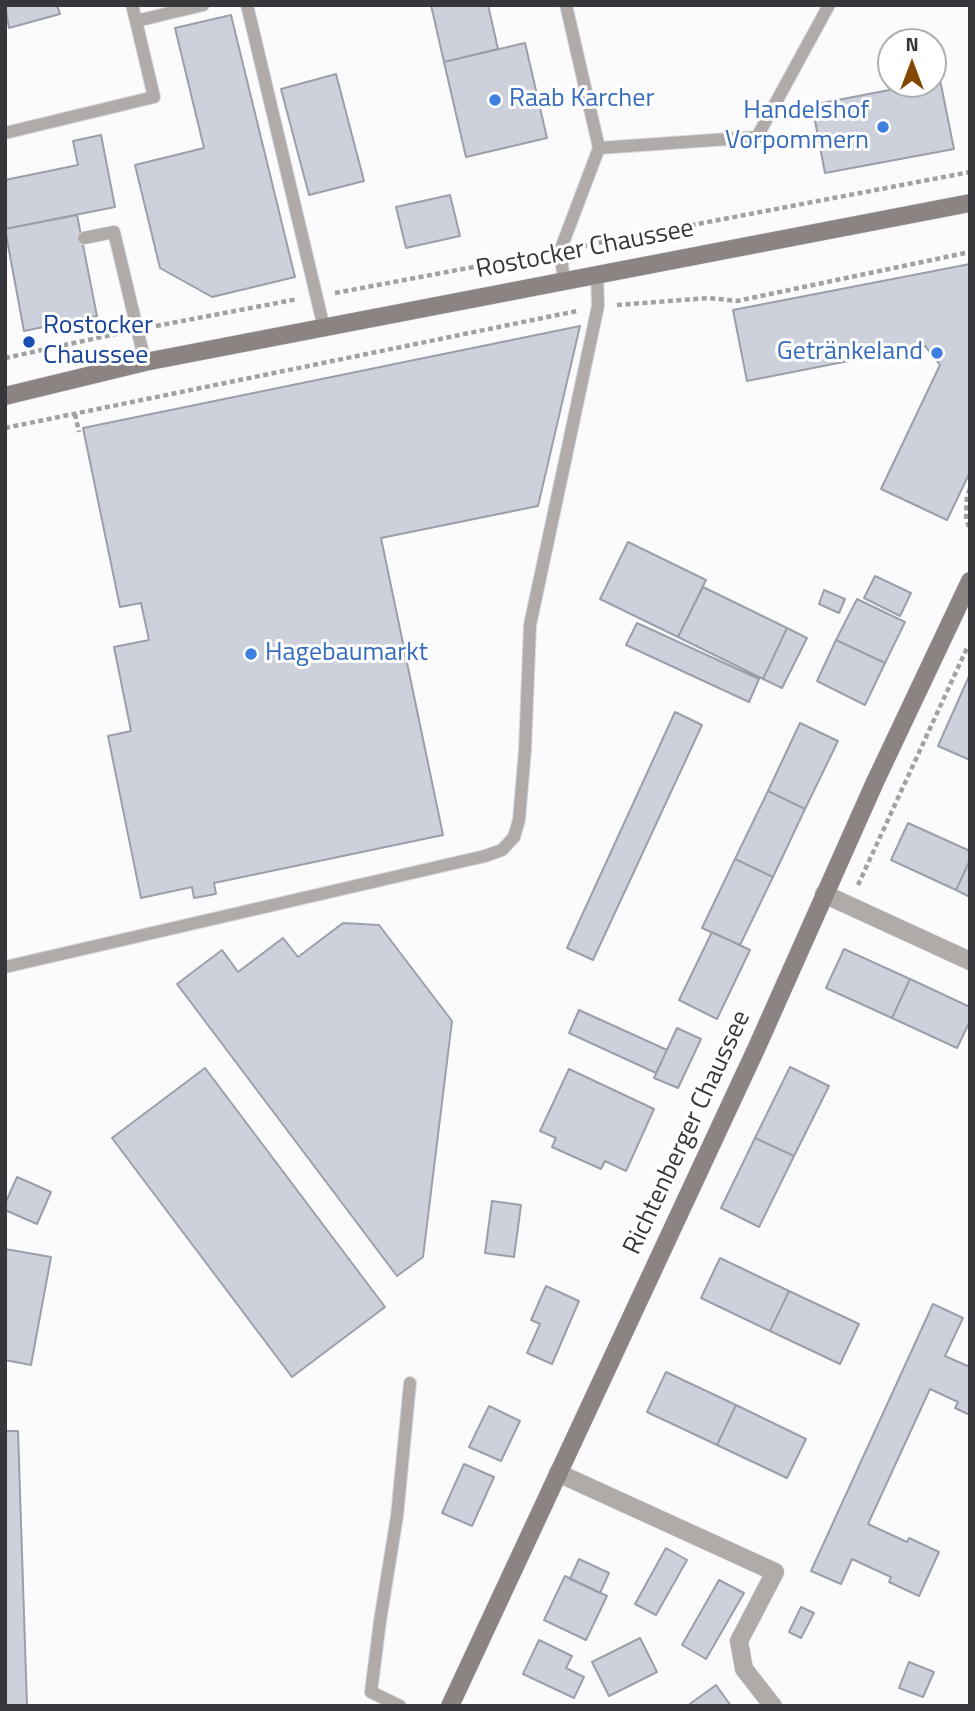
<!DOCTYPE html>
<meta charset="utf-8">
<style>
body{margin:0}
#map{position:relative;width:975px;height:1711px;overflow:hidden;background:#fbfbfe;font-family:"Titillium Web",sans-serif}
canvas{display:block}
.frame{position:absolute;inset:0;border:7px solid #36373b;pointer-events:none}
.north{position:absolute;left:877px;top:28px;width:70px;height:70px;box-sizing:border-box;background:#fff;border:2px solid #afafb1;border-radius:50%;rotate:0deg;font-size:19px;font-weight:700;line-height:28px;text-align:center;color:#36373b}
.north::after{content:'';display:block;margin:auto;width:24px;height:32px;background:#854804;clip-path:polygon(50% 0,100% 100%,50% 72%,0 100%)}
</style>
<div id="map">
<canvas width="975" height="1711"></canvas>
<div class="frame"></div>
<div class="north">N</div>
</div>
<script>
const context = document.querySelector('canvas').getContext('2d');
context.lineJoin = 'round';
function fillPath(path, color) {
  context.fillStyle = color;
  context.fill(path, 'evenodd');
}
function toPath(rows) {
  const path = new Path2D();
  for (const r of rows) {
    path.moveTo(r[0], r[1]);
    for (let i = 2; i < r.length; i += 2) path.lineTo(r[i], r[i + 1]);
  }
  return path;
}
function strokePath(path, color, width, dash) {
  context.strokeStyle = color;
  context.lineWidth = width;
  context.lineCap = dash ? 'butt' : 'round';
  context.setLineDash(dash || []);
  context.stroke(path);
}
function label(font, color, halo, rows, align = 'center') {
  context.font = font + ' "Titillium Web",sans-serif';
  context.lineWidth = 6;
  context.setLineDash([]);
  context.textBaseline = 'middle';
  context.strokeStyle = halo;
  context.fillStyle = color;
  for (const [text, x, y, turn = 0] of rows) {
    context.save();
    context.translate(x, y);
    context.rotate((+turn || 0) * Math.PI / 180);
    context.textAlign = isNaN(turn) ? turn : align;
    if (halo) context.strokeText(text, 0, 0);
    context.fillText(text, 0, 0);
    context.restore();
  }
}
const building = toPath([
 [5,5,57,5,60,14,9,28,5,5],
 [431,5,488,5,498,49,444,62,431,5],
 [231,15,295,277,212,297,160,268,135,165,204,148,175,28,231,15],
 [525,43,547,138,466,157,444,62,525,43],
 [336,74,364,181,309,195,281,89,336,74],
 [940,80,954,149,825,173,812,105,920,84,933,84,933,82,940,80],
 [101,135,115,207,5,229,5,180,78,165,73,141,101,135],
 [450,195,460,236,406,248,396,207,450,195],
 [77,215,97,316,24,331,5,229,77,215],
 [970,264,970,472,947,520,881,489,940,365,925,346,747,381,733,310,970,264],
 [580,326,538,506,381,538,443,835,214,883,216,894,194,898,192,887,141,898,108,736,131,731,114,647,149,640,141,603,120,607,83,428,580,326],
 [628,542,706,580,678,637,600,599,628,542],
 [875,576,911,593,900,616,864,598,875,576],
 [703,587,787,628,763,679,678,637,703,587],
 [824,590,845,599,839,613,819,604,824,590],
 [857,599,905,622,885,663,836,640,857,599],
 [637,623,759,679,749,702,626,645,637,623],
 [787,628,807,638,782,688,763,679,787,628],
 [836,640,885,663,865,705,817,681,836,640],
 [970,674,970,760,938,746,970,674],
 [675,712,702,725,593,960,567,948,675,712],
 [800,723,838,741,805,809,768,791,800,723],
 [768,791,805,809,773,877,735,859,768,791],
 [908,823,970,851,970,860,956,890,891,860,908,823],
 [735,859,773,877,740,945,702,928,735,859],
 [970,860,970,897,956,890,970,860],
 [343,923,379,925,452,1021,423,1257,397,1276,177,984,222,950,238,972,283,938,298,957,343,923],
 [712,932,750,950,717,1019,679,1000,712,932],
 [844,949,910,979,892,1018,826,988,844,949],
 [910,979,970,1007,970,1021,957,1048,892,1018,910,979],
 [579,1010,667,1050,656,1073,569,1033,579,1010],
 [677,1028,701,1039,678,1088,654,1078,677,1028],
 [790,1067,829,1086,794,1156,755,1138,790,1067],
 [205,1068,385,1307,292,1377,112,1138,205,1068],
 [569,1069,654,1109,626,1171,605,1161,601,1169,552,1147,556,1138,540,1131,569,1069],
 [755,1138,794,1156,759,1227,721,1208,755,1138],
 [17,1177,51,1192,37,1224,5,1210,5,1204,17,1177],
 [492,1201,521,1205,514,1257,485,1253,492,1201],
 [5,1249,51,1257,31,1365,5,1360,5,1249],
 [720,1258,789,1291,770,1331,701,1298,720,1258],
 [546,1286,579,1301,552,1364,527,1353,540,1324,531,1320,546,1286],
 [789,1291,859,1324,840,1364,770,1331,789,1291],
 [933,1304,963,1318,945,1356,970,1367,970,1415,955,1408,958,1402,930,1389,868,1524,907,1542,909,1538,939,1552,919,1596,889,1582,891,1577,852,1559,841,1584,811,1571,933,1304],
 [666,1372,736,1405,717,1445,647,1412,666,1372],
 [736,1405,806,1439,787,1478,717,1445,736,1405],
 [489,1406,520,1421,501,1461,469,1447,489,1406],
 [5,1431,18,1431,27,1706,5,1706,5,1431],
 [464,1464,494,1477,472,1526,442,1513,464,1464],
 [666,1548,687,1560,656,1615,635,1604,666,1548],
 [579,1559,609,1573,600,1593,570,1579,579,1559],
 [565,1576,607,1596,586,1640,544,1620,565,1576],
 [719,1580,744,1593,706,1659,682,1645,719,1580],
 [801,1607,814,1613,801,1638,789,1632,801,1607],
 [640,1638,657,1672,609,1696,592,1662,640,1638],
 [539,1640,572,1656,566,1668,584,1677,574,1698,523,1674,539,1640],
 [909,1662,934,1672,923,1697,899,1688,909,1662],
 [716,1685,731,1706,687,1706,716,1685]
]);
fillPath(building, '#cdd1db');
strokePath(building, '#9b9fa9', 2);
const lane = toPath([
 [132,5,136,21],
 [247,5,324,328],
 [5,133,154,97,136,21,203,5],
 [599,148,757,137,829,5],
 [84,238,114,232,145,362],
 [564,280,560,251,599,148,566,5],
 [5,967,485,856,502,850,514,837,519,820,525,750,530,625,598,306,597,274],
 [400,1706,371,1692,380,1621,397,1516,410,1383]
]);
const street = toPath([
 [824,894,970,961],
 [558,1473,775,1572,739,1641,744,1669,773,1706]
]);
const secondary = toPath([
 [5,396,145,362,970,203],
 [450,1706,757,1047,875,782,970,581]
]);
strokePath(lane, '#d8d8db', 14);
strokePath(street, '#d8d8db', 19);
strokePath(secondary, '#d8d8db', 19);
strokePath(toPath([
 [582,246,970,172],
 [335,293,543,254],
 [617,305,709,298,737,301,970,252],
 [156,326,298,299],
 [5,358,120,333],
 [75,414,79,432],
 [5,428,577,311],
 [970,489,967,496,966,519,970,529],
 [858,885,967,648]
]), '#a1a1a4', 4.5, [5, 3.5]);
strokePath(lane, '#b0aba9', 12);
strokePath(street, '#b0aba9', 18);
strokePath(secondary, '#8c8482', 18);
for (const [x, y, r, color] of [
 [495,100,7,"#3f7fe0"],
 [883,127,7,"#3f7fe0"],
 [29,342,7,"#1a4fb4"],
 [937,353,7,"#3f7fe0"],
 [251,654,7,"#3f7fe0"]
]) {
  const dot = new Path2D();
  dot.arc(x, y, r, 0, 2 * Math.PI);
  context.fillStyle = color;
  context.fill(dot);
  strokePath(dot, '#fff', 2.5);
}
label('26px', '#366cbe', '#fff', [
 ["Raab Karcher",509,100],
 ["Handelshof",869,112,"right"],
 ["Vorpommern",869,142,"right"],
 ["Getränkeland",923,353,"right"],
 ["Hagebaumarkt",265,654]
], 'left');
label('26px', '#36373b', '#fff', [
 ["Rostocker Chaussee",585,250,-11],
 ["Richtenberger Chaussee",688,1133,-65]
]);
label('26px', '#164399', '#fff', [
 ["Rostocker",43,327],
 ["Chaussee",43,357]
], 'left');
</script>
